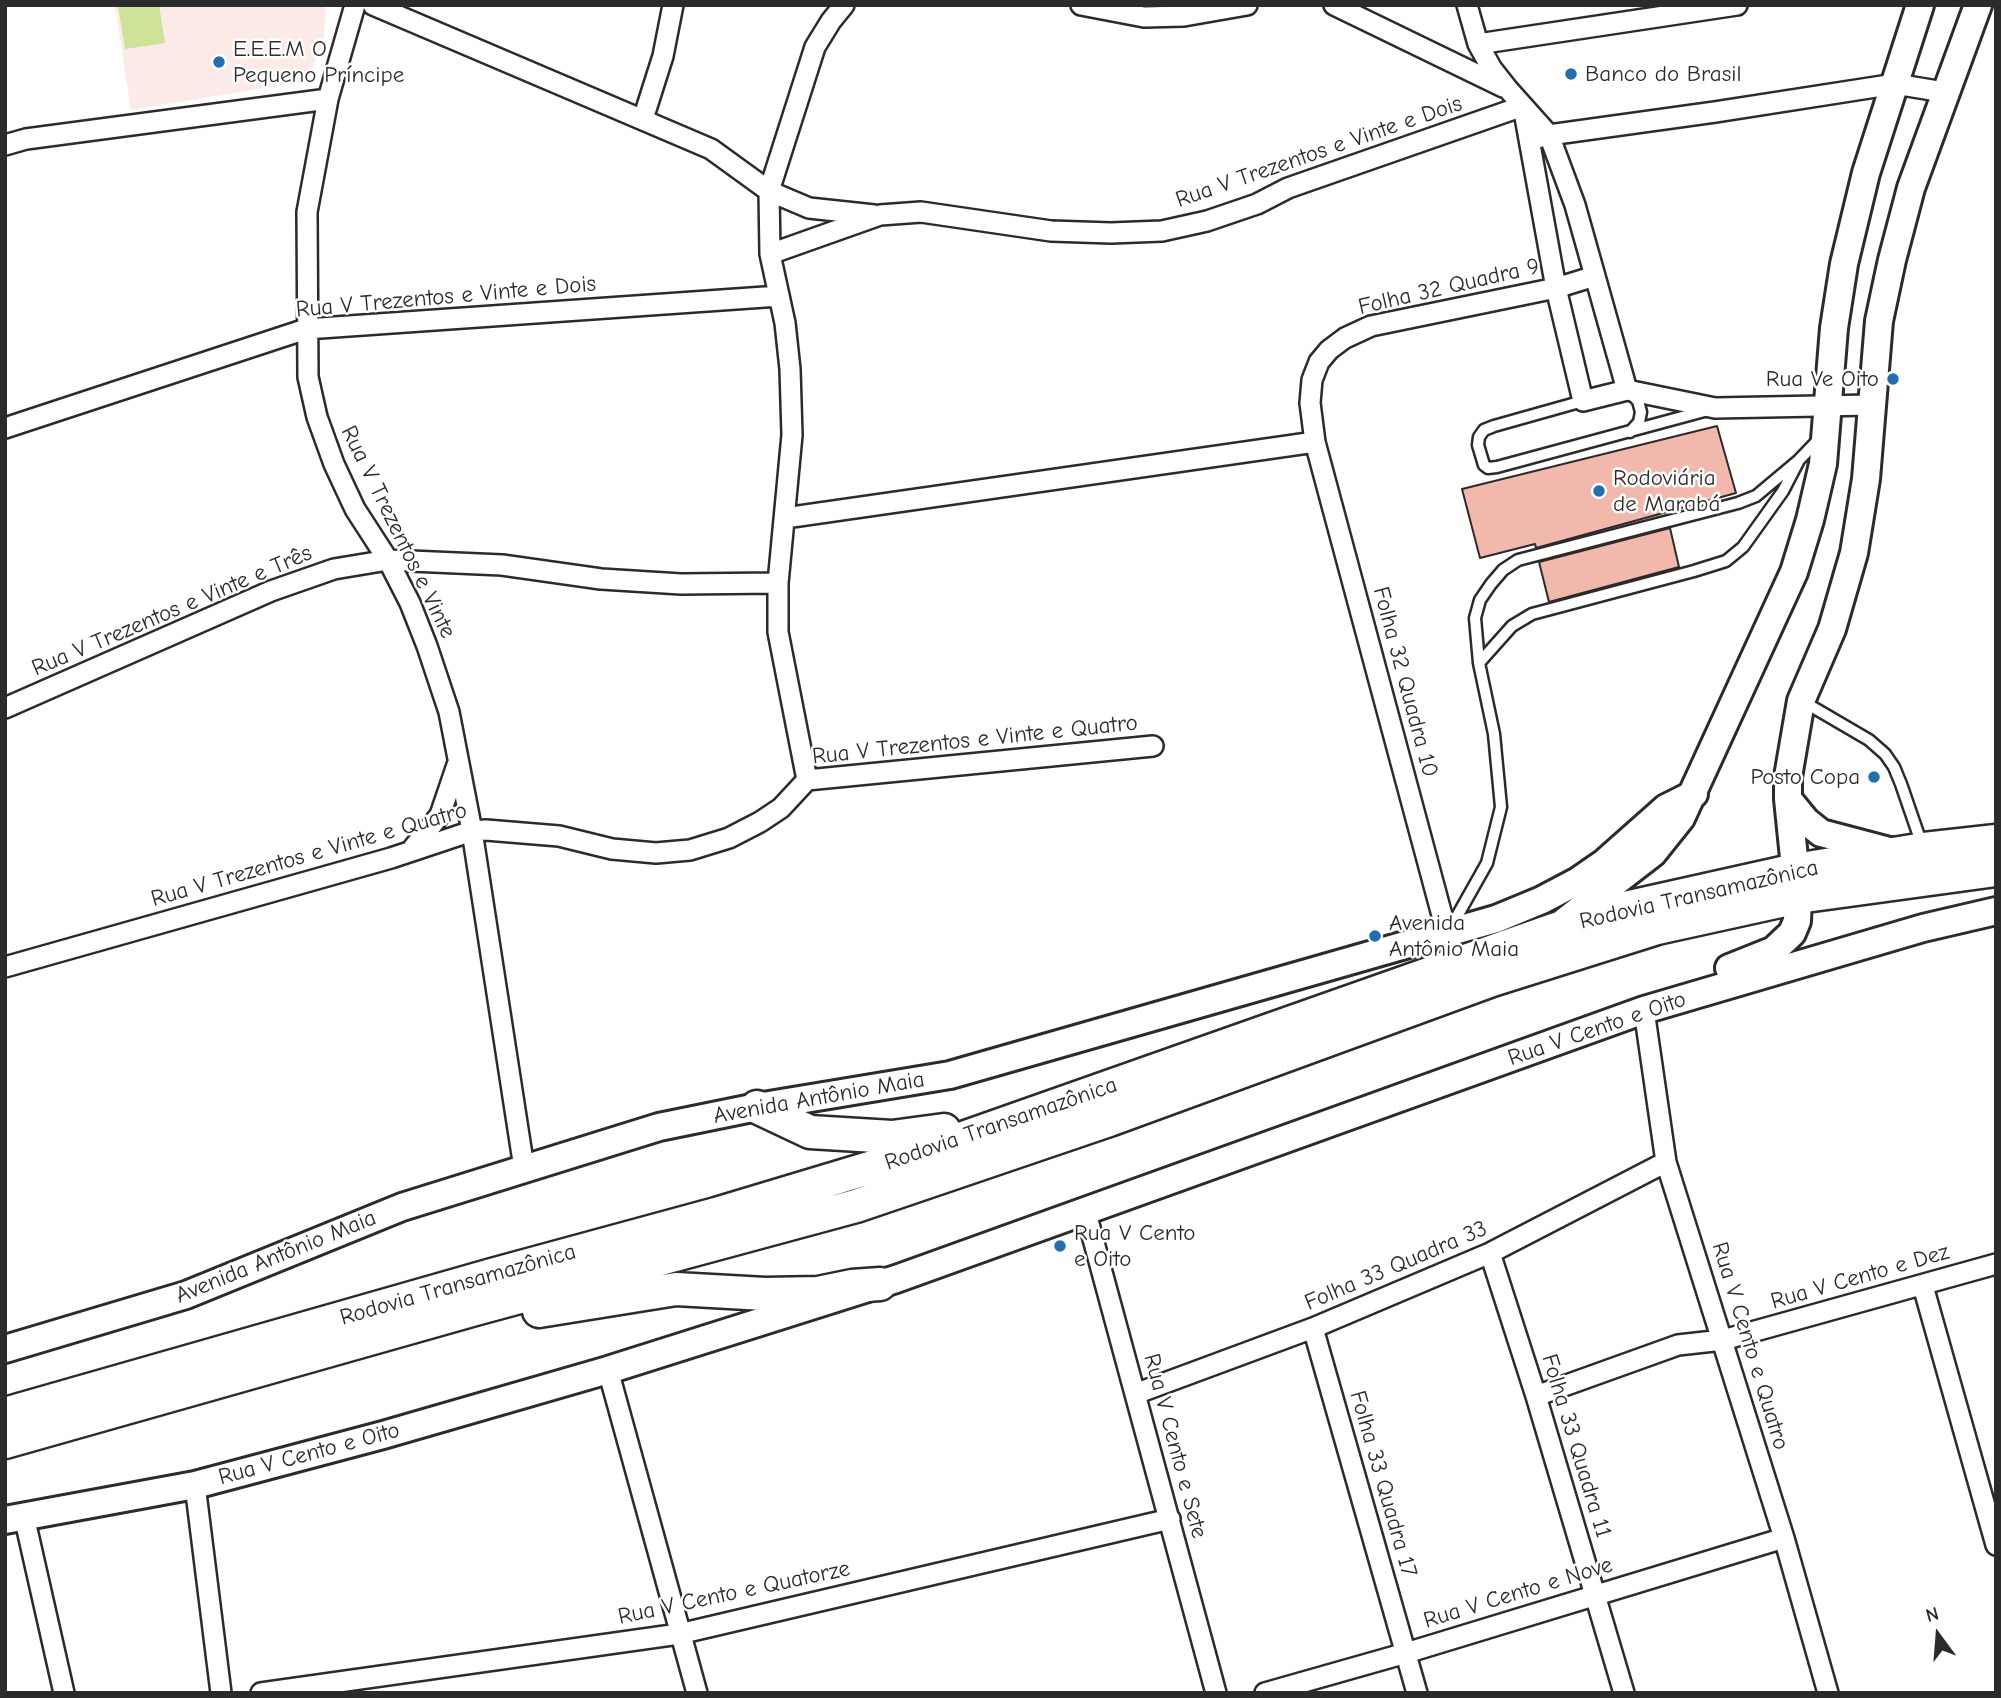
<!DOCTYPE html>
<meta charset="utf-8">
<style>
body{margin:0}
#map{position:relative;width:2001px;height:1698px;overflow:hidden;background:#fff;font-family:"Comic Neue",sans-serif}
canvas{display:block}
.frame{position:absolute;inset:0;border:7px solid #2b2b2b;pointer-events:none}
.north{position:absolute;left:1903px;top:1600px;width:70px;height:70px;-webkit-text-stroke:5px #fff;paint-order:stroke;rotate:344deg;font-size:19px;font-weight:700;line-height:28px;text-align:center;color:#2b2b2b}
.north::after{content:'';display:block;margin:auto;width:24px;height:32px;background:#2b2b2b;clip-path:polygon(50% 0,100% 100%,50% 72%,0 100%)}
</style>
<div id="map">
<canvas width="2001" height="1698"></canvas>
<div class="frame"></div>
<div class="north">N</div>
</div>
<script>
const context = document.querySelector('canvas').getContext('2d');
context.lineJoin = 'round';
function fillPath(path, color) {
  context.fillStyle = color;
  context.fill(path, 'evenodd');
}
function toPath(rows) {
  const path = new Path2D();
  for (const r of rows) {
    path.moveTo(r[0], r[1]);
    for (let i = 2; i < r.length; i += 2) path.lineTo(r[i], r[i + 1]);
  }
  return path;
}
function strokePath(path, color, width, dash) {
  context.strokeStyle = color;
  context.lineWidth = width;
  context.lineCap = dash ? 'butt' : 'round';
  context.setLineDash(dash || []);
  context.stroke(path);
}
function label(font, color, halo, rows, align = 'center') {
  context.font = font + ' "Comic Neue",sans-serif';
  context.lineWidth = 5;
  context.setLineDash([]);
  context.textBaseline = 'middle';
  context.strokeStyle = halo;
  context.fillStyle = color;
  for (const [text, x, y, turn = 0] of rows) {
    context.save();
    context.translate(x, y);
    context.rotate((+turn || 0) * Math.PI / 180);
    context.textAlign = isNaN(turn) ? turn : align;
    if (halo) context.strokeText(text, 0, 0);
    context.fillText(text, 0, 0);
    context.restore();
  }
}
fillPath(toPath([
 [115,5,326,5,323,44,306,81,131,110]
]), '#fbeae6');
fillPath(toPath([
 [118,5,159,5,165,43,125,49]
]), '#cde398');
const building = toPath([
 [1717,426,1736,493,1536,548,1535,544,1480,558,1462,489,1717,426],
 [1670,528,1679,567,1549,602,1539,562,1670,528]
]);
fillPath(building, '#f2b8ab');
strokePath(building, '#2b2b2b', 2);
const service = toPath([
 [1583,401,1494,426,1484,430,1479,437,1478,445,1484,465,1488,468,1497,467,1708,410],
 [1630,432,1639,422,1641,412,1638,401,1631,394],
 [1479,663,1512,626,1532,614,1694,571,1726,561,1743,547,1783,491,1799,460,1820,438],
 [1804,702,1869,740,1885,754,1894,767,1901,784,1922,845],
 [1451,927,1487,863,1501,807,1494,734,1479,663,1475,618,1480,600,1491,584,1503,570,1518,560,1738,503,1756,496,1799,460]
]);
const minor = toPath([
 [355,5,328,99,307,212,308,377,317,417,334,464,355,509,388,560,410,603,427,646,449,712,472,831,524,1168],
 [373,5,711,149,769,191,809,208,874,215],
 [1081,5,1144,17,1184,16,1247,5],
 [1334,5,1503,87],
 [1467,5,1478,44,1492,69,1507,88,1549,135,1575,205,1627,390],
 [1478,44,1737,5],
 [1523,106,1556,288,1583,401,1627,390,1715,408,1871,405],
 [643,119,663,56,673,5],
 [1537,138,1549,135,1715,112,1895,84,1944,92],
 [5,145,26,139,328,99],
 [770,254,880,215,921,212,1051,231,1111,233,1162,231,1207,221,1257,204,1288,188,1523,106],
 [5,428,306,329,779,296],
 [785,518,1315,442],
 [5,708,271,591,334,569,388,560,502,565,601,579,681,584,778,583],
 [807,780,778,632,778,583,792,435,790,369,785,323,770,254,769,191,815,47,831,21,844,5],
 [413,848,440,815,457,765],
 [1447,934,1315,442,1310,403,1312,380,1319,362,1329,350,1345,338,1371,326,1556,288,1595,276],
 [5,967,391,858,472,831,486,830,559,836,612,849,656,853,690,850,729,838,760,822,781,808,807,780,1153,746],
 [1644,1010,1666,1162,1784,1538,1828,1693],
 [1086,1213,1216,1693],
 [1490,1253,1536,1396,1624,1693],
 [1923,1286,1996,1545],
 [1313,1328,1417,1693],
 [608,1370,697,1693],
 [1135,1394,1313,1328,1490,1253,1666,1162],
 [1536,1396,1678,1345,1723,1340,1996,1264],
 [195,1485,221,1693],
 [24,1516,64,1693],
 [261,1693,679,1634,1170,1519],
 [1265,1693,1406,1653,1784,1538]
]);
const secondary = toPath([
 [1893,852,1821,833,1806,821,1788,799,1788,777,1801,701,1832,629,1854,553,1866,479,1879,321,1892,260,1911,188,1978,5],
 [1565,921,1653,853,1681,818,1794,572,1810,520,1823,464,1834,328,1844,264,1866,173,1920,5],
 [1729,968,1774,950,1792,933,1797,921,1798,897,1788,799],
 [5,1349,186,1295,402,1207,659,1127,757,1107,950,1075,1496,919,1542,900,1578,881,1604,863,1666,808,1694,794],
 [5,1520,195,1485,383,1435,608,1370,896,1279,1644,1010,1923,928,1996,911]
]);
const trunk = toPath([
 [757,1107,810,1132,892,1137,944,1130],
 [539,1311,676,1289,765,1294,818,1293,852,1286,880,1284],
 [5,1414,492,1275,716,1214,929,1150,1553,930,1620,909,1795,870,1924,849,1996,841],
 [5,1442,475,1309,856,1206,1109,1120,1492,980,1657,928,1798,897,1996,870]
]);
strokePath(service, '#2b2b2b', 15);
strokePath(minor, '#2b2b2b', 24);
strokePath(secondary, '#2b2b2b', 32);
strokePath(trunk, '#2b2b2b', 37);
strokePath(service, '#fff', 10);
strokePath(minor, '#fff', 19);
strokePath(secondary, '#fff', 26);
strokePath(trunk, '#fff', 32);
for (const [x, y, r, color] of [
 [219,62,7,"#1f6fb2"],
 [1571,74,7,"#1f6fb2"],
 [1893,379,7,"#1f6fb2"],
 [1599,491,7,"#1f6fb2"],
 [1874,777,7,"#1f6fb2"],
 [1375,936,7,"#1f6fb2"],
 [1060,1246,7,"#1f6fb2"]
]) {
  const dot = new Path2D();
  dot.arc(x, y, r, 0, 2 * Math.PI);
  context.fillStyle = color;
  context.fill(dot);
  strokePath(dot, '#fff', 2.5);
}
label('23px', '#2b2b2b', '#fff', [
 ["E.E.E.M O",233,49],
 ["Pequeno Príncipe",233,75],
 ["Banco do Brasil",1585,74],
 ["Rua Ve Oito",1879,379,"right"],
 ["Rodoviária",1613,478],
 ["de Marabá",1613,504],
 ["Posto Copa",1860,777,"right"],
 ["Avenida",1389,923],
 ["Antônio Maia",1389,949],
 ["Rua V Cento",1074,1233],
 ["e Oito",1074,1259]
], 'left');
label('23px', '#2b2b2b', '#fff', [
 ["Rua V Trezentos e Vinte e Dois",1319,152,-19],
 ["Folha 32 Quadra 9",1449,287,-13],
 ["Rua V Trezentos e Vinte e Dois",446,297,-5],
 ["Rua V Trezentos e Vinte",398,532,64],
 ["Rua V Trezentos e Vinte e Três",172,611,-23],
 ["Folha 32 Quadra 10",1405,682,75],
 ["Rua V Trezentos e Vinte e Quatro",975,740,-6],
 ["Rua V Trezentos e Vinte e Quatro",309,855,-16],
 ["Rodovia Transamazônica",1699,895,-13],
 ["Rua V Cento e Oito",1597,1029,-19],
 ["Avenida Antônio Maia",819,1098,-10],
 ["Rodovia Transamazônica",1001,1124,-19],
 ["Avenida Antônio Maia",276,1257,-22],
 ["Folha 33 Quadra 33",1396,1266,-23],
 ["Rua V Cento e Dez",1860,1277,-16],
 ["Rodovia Transamazônica",458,1285,-16],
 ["Rua V Cento e Quatro",1750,1346,73],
 ["Rua V Cento e Sete",1175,1446,75],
 ["Folha 33 Quadra 11",1576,1446,73],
 ["Rua V Cento e Oito",309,1454,-15],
 ["Folha 33 Quadra 17",1383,1484,74],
 ["Rua V Cento e Quatorze",734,1593,-12],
 ["Rua V Cento e Nove",1518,1593,-17]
]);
</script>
